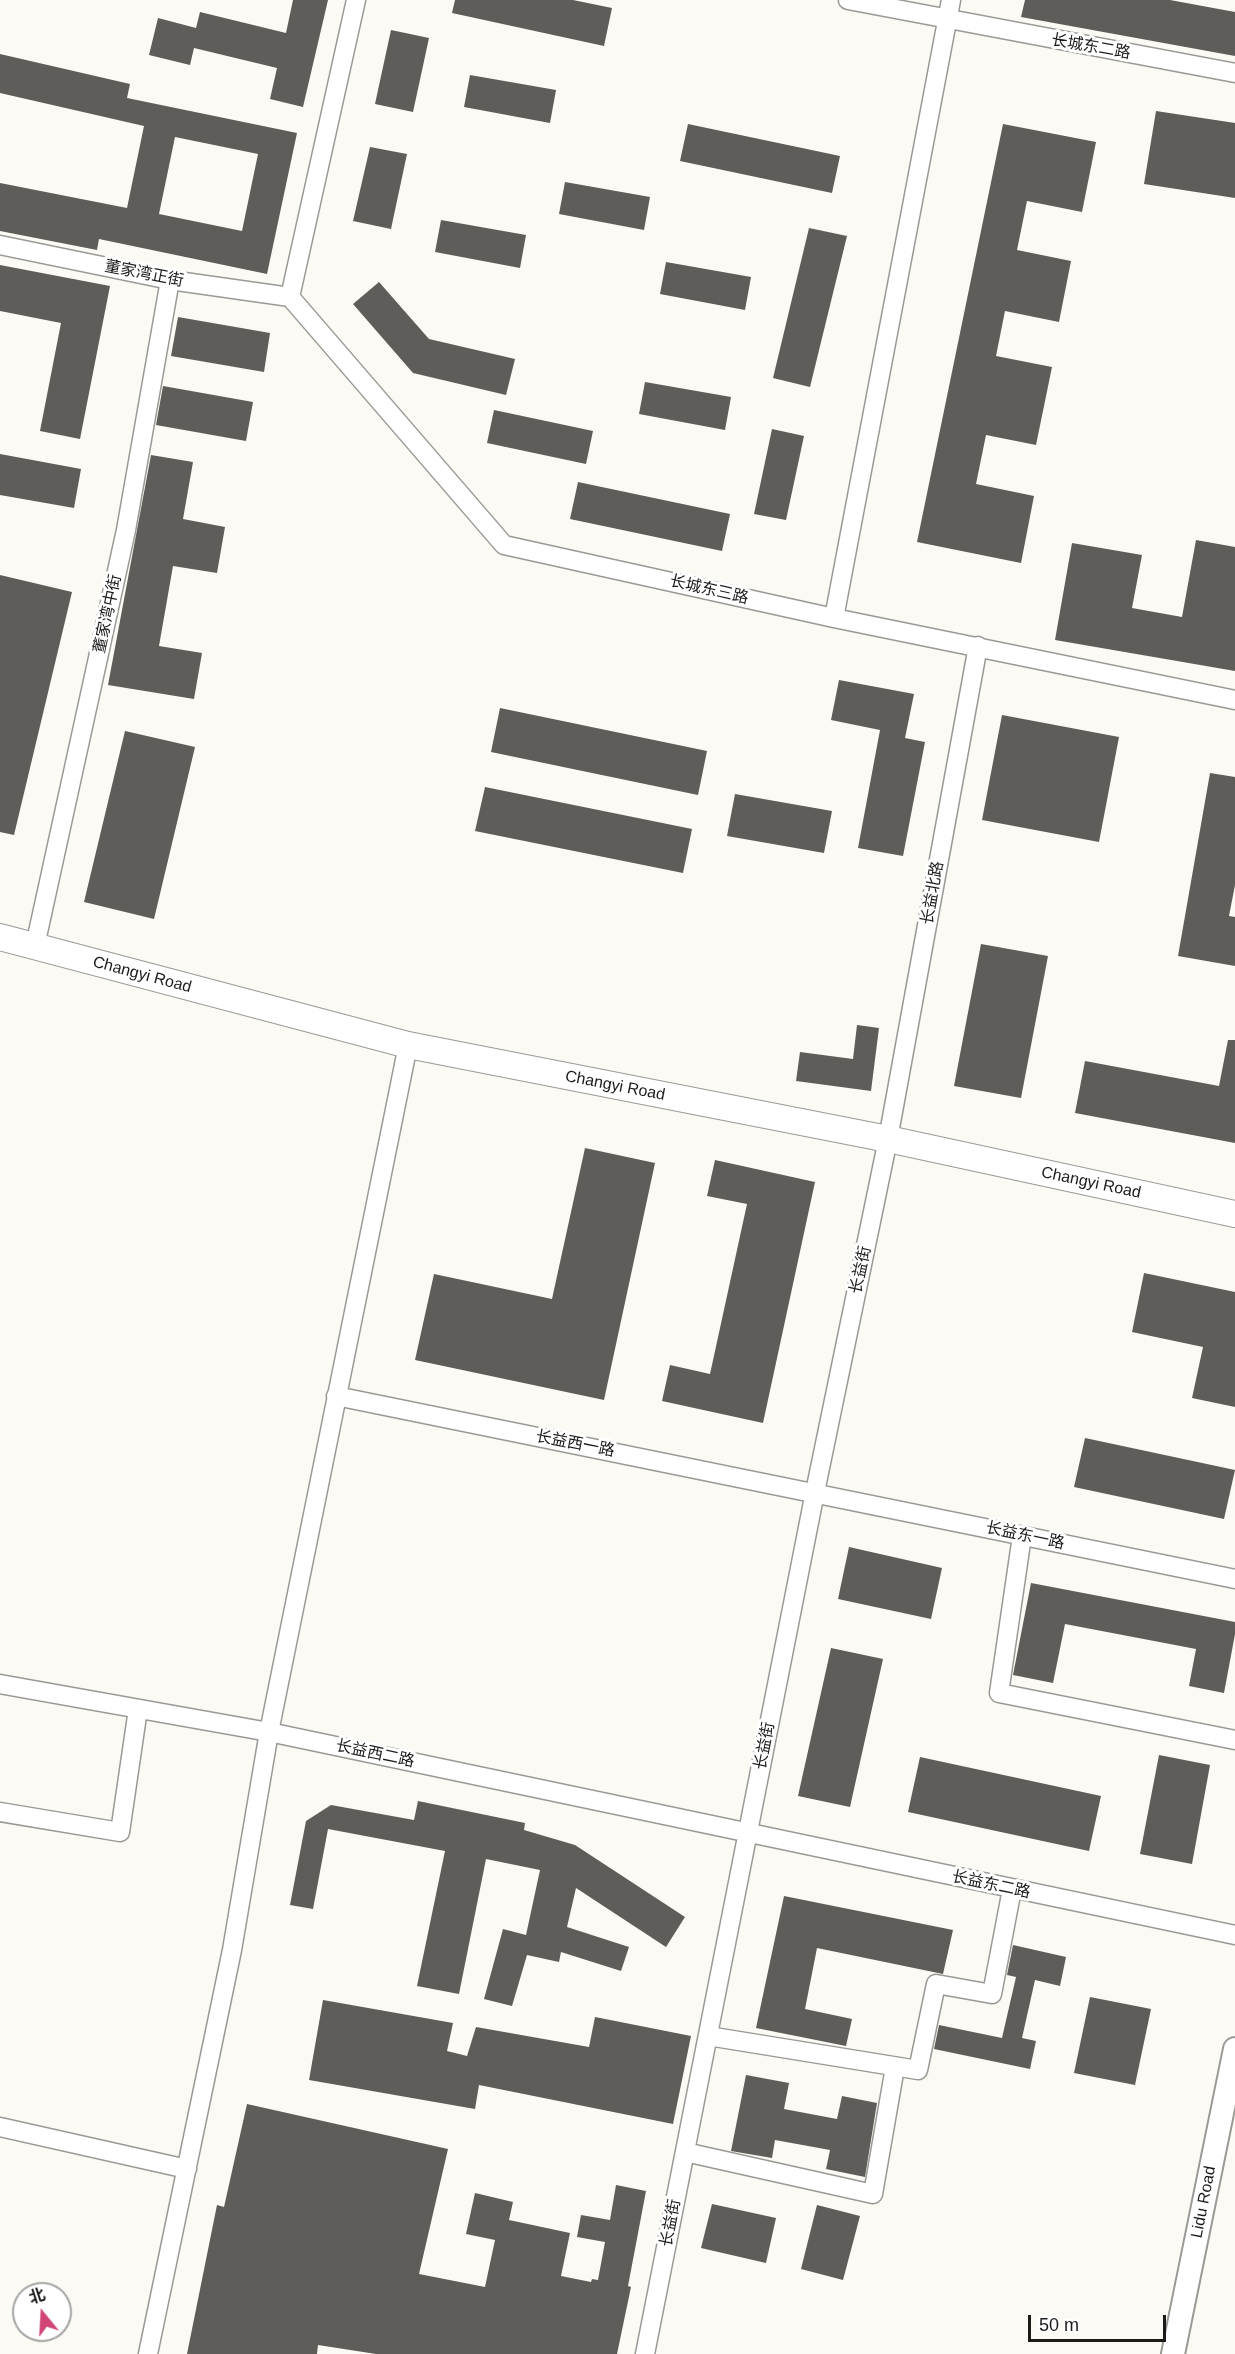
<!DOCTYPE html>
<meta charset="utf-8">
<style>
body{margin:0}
#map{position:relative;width:1235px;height:2354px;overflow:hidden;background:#fbfaf5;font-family:Arial,"Noto Sans SC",sans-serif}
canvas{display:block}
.north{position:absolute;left:12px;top:2282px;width:60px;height:60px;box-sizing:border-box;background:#fff;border:2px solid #a4a4a3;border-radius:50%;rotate:342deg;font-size:16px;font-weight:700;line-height:24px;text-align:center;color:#1c1b1a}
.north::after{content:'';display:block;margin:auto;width:21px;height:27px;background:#d04478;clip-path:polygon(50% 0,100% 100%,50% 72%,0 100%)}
.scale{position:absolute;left:1028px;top:2315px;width:138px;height:27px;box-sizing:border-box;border:3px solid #1c1b1a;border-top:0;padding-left:8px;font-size:18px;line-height:21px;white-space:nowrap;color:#1c1b1a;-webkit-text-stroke:4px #fff;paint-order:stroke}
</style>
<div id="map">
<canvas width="1235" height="2354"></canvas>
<div class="north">北</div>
<div class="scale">50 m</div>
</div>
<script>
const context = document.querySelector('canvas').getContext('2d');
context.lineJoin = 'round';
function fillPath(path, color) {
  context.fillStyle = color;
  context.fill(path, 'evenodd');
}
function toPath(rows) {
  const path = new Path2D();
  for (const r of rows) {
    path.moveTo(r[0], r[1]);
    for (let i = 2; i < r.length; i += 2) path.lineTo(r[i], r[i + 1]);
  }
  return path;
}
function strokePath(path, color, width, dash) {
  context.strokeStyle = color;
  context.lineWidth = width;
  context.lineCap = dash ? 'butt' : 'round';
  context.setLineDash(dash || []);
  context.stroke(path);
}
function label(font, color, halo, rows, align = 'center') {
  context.font = font + ' Arial,"Noto Sans SC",sans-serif';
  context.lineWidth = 6;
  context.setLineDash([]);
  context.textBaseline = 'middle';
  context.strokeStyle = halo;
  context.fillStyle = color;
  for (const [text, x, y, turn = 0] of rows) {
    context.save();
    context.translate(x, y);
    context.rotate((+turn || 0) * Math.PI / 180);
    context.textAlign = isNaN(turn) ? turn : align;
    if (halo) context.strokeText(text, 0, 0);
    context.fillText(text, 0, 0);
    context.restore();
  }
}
fillPath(toPath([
 [293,0,328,0,303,107,270,99,277,68,194,48,190,65,149,55,158,18,196,28,200,12,286,33],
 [455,0,573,0,612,8,604,46,452,13],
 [1025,0,1170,0,1235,12,1235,56,1021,17],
 [391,30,429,38,413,112,375,104],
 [0,54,130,84,127,98,297,133,267,274,99,239,97,250,0,231,0,183,127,208,144,126,0,93],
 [175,137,258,154,242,231,159,214],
 [470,75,556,90,550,123,464,107],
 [1156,111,1235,123,1235,198,1144,184],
 [688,124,840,156,832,193,680,161],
 [1003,124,1096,142,1082,212,1027,201,1017,250,1071,261,1059,322,1005,311,996,356,1052,367,1036,445,986,435,976,484,1034,496,1021,563,917,542],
 [370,147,407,154,391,229,353,221],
 [565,182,650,197,644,230,559,214],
 [441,220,526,235,520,268,435,252],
 [809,228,847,236,810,387,773,378],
 [666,262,751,277,745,310,660,294],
 [0,265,110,286,80,439,40,431,61,323,0,311],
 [379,282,429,339,515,359,506,395,413,373,353,304],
 [178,317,270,333,264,372,171,356],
 [645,382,731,397,725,430,639,414],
 [163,386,253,402,246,441,156,425],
 [494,410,593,431,586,464,487,443],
 [772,429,804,436,786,520,754,514],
 [0,454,81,469,74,508,0,495],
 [151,455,193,462,183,519,225,527,217,573,173,566,159,646,202,653,194,699,108,685],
 [578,482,730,514,722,551,570,519],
 [1196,540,1235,547,1235,671,1055,640,1072,543,1142,555,1132,608,1182,617],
 [0,575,72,592,14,835,0,832],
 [839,680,914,694,905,738,925,742,903,856,858,848,880,730,831,720],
 [500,708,707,751,698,795,491,752],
 [1002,715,1119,737,1099,842,982,820],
 [125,731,195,747,154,919,84,902],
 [1210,773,1235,777,1235,885,1229,916,1235,917,1235,966,1178,956],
 [485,787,692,829,683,873,475,831],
 [735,794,832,811,824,853,727,836],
 [981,944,1048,956,1021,1098,954,1086],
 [857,1025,879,1028,871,1091,796,1081,800,1052,853,1059],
 [1228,1040,1235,1040,1235,1143,1075,1113,1085,1061,1219,1086],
 [585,1148,655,1163,604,1400,415,1360,434,1274,552,1299],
 [715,1160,815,1182,763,1423,662,1401,670,1365,710,1374,747,1204,707,1196],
 [1144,1273,1235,1292,1235,1407,1192,1398,1203,1347,1132,1332],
 [1085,1438,1235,1470,1224,1519,1074,1487],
 [849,1547,942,1568,931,1619,838,1599],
 [1031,1583,1235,1622,1235,1634,1224,1693,1189,1686,1196,1649,1065,1624,1053,1683,1013,1675],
 [831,1648,883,1659,850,1807,798,1796],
 [1159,1755,1210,1765,1192,1864,1140,1854],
 [920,1757,1101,1796,1089,1851,908,1812],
 [418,1801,525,1823,524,1830,575,1845,685,1917,666,1947,576,1888,567,1927,629,1947,621,1971,561,1952,559,1962,527,1955,512,2006,484,1999,503,1929,526,1935,540,1870,486,1859,459,1994,417,1986,445,1851,328,1829,313,1909,290,1905,306,1821,331,1805,414,1820],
 [784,1896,953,1930,943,1974,817,1948,805,2009,852,2019,846,2046,756,2028],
 [1013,1945,1066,1957,1060,1986,1035,1980,1022,2038,1036,2041,1030,2069,934,2049,939,2025,1002,2038,1016,1977,1007,1975],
 [1090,1997,1151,2009,1135,2085,1074,2073],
 [323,2000,453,2023,447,2051,467,2056,476,2027,589,2047,595,2017,691,2036,673,2124,479,2085,475,2109,309,2080],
 [746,2075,789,2083,784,2109,837,2119,842,2096,877,2103,865,2177,826,2169,830,2150,775,2140,772,2158,731,2151],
 [247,2104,448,2149,419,2274,485,2287,495,2240,466,2234,475,2193,513,2202,509,2220,570,2233,561,2276,591,2282,592,2279,598,2280,605,2242,577,2237,581,2215,610,2220,616,2185,646,2191,628,2286,631,2287,617,2354,376,2354,318,2345,317,2354,187,2354,217,2205,224,2207],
 [712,2204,776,2218,766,2263,701,2248],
 [817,2205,860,2216,843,2280,801,2269]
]), '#5e5d59');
const minor = toPath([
 [848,0,1235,73],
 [0,245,170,280,290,297],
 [290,297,504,545,834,618,1235,700],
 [290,297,356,0],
 [834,618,951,0],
 [35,946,126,530,170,280],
 [336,1396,1235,1579],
 [1022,1536,999,1693,1235,1740],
 [0,1684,269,1732,1235,1935],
 [0,1812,120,1832,138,1709],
 [708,2036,918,2070,936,1984,992,1994,1012,1889],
 [0,2127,187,2169],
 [685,2152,873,2194,895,2067],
 [148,2354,232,1950,269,1732,408,1045],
 [645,2354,815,1492,888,1139,978,646]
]);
const tertiary = toPath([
 [1173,2354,1235,2049]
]);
const secondary = toPath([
 [0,937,408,1045,888,1139,1235,1214]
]);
strokePath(minor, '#9a9995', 21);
strokePath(tertiary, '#9a9995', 26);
strokePath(secondary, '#9a9995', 28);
strokePath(minor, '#fff', 18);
strokePath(tertiary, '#fff', 22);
strokePath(secondary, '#fff', 26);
label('16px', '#1c1b1a', '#fff', [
 ["长城东二路",1091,47,10],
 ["董家湾正街",144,274,11],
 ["长城东三路",709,590,13],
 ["董家湾中街",108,614,-78],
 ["长益北路",933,893,-80],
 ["Changyi Road",142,975,15],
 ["Changyi Road",615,1086,11],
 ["Changyi Road",1091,1183,12],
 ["长益街",861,1270,-78],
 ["长益西一路",575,1444,11],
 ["长益东一路",1025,1536,12],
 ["长益街",765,1746,-79],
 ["长益西二路",375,1754,12],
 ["长益东二路",991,1885,12],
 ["Lidu Road",1204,2202,-79],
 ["长益街",671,2223,-79]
]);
</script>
